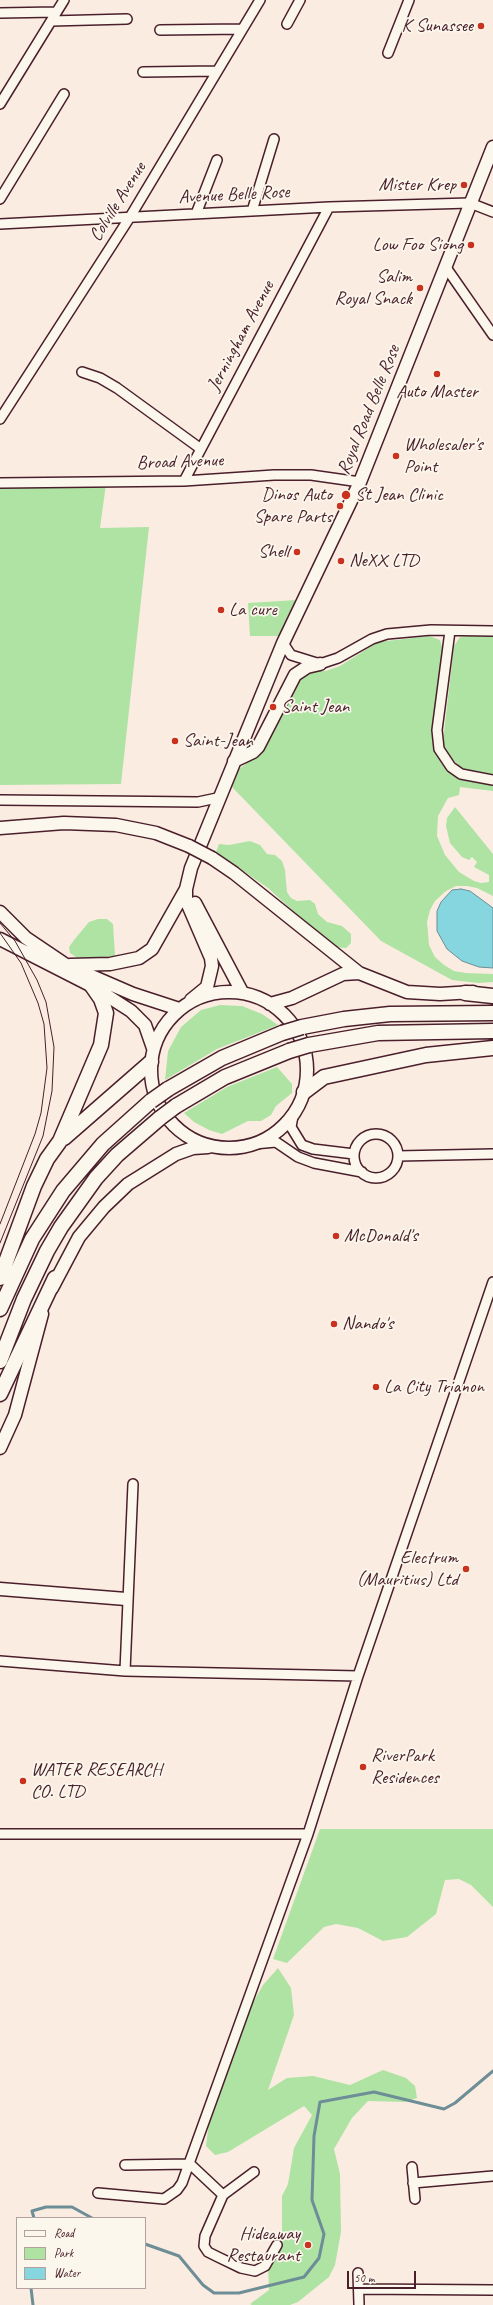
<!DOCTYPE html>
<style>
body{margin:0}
#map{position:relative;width:493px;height:2305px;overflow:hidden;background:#fbece1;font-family:Caveat,sans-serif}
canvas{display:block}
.legend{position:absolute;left:16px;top:2217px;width:130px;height:72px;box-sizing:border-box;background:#fbf7ec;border:1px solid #b4a19f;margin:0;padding:5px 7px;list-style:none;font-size:12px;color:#4a1f2b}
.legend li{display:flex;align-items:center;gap:8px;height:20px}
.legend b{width:20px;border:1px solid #b4a19f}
.scale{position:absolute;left:347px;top:2271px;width:69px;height:18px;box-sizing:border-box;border:2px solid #4a1f2b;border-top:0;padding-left:5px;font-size:12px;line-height:14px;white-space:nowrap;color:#4a1f2b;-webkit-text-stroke:3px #fbf7ec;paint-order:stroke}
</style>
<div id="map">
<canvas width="493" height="2305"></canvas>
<ul class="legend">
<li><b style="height:5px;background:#fbf7ec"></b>Road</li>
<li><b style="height:11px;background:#afe3a4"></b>Park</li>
<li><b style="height:11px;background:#85d6df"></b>Water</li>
</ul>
<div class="scale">50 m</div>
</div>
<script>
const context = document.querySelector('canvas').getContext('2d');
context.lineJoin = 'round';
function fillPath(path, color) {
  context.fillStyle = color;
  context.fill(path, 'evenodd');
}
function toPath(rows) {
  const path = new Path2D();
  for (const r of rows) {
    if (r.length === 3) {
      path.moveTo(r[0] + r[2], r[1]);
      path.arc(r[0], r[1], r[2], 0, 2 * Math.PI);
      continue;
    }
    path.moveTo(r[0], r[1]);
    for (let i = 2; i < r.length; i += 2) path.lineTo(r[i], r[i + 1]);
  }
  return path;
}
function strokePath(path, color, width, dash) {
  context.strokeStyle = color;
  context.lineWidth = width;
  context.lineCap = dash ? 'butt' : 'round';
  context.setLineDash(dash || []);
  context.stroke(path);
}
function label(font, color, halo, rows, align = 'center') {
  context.font = font + ' Caveat,sans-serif';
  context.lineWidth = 3.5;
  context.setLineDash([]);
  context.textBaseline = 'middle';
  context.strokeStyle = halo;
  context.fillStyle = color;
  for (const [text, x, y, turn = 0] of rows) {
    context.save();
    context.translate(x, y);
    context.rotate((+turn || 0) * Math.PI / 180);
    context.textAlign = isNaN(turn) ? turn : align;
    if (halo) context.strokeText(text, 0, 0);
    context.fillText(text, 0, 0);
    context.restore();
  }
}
fillPath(toPath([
 [106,484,100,528,149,527,121,784,0,785,0,487],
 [297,600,284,636,250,636,248,603],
 [429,636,440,640,443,650,432,733,433,748,442,764,456,776,473,782,493,785,493,791,460,787,459,795,448,798,438,816,437,836,445,855,459,872,474,881,481,883,489,882,489,875,474,867,477,862,472,857,469,860,462,857,450,843,446,826,447,818,455,807,493,854,493,896,477,888,467,886,456,886,446,891,435,901,430,910,427,922,429,945,435,957,444,965,454,971,466,973,493,974,493,982,478,983,452,980,381,941,232,787,238,770,260,753,296,679,307,671,326,671,340,666,378,642],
 [466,636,493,636,493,775,470,772,459,766,446,752,443,741,454,646,460,637],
 [250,841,260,845,267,854,275,855,282,861,285,870,287,892,291,898,297,901,310,900,315,904,318,914,327,922,342,926,351,934,351,943,346,948,332,947,268,888,216,852,219,844,229,845],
 [98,919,107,919,113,924,115,956,87,959,76,957,70,953,69,947,74,940,89,922],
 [220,1005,242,1006,262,1014,278,1025,217,1049,165,1080,168,1051,181,1027,201,1010],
 [277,1067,292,1084,292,1093,276,1106,271,1115,261,1121,248,1121,222,1134,209,1130,194,1122,184,1113,227,1087],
 [320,1829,493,1829,493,1907,471,1885,459,1879,445,1880,436,1914,407,1937,383,1941,358,1928,336,1924,324,1927,287,1963,273,1959],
 [278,1968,291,1988,294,2015,268,2090,287,2078,313,2076,350,2085,383,2070,406,2078,415,2086,417,2098,405,2102,368,2101,352,2118,334,2149,340,2174,341,2232,335,2265,329,2277,298,2302,290,2305,252,2305,250,2304,269,2290,268,2265,282,2246,282,2196,288,2184,294,2148,312,2115,304,2106,228,2152,215,2155,206,2146,209,2121,245,2017,263,1985]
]), '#afe3a4');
const water = toPath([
 [461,889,470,891,493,908,493,968,479,967,462,961,447,949,437,931,437,911,441,902,452,890,461,889]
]);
fillPath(water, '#85d6df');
strokePath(water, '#6d8d97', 1);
strokePath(toPath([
 [34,2218,32,2211,46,2207,72,2207,92,2218],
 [145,2244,179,2256,203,2285,214,2293,239,2293,304,2277,319,2258,324,2234,312,2200,314,2136,320,2102,374,2092,444,2109,455,2103,493,2071],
 [31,2288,33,2305]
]), '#6d8d97', 3);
const minor = toPath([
 [0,13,56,12],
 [51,21,127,19],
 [287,24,300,0],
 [160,30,242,29],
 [388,53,409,0],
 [143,72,217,71],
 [0,104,64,0],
 [0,199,64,94],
 [252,211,274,139],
 [196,214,217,160],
 [0,224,329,207,470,203,493,212],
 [445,266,493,335],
 [82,372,100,378,117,388,201,449],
 [0,419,130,217,260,0],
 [184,481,329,207],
 [0,483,184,481,274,475,311,475,360,482],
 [450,631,437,730,439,749,451,767,461,774,493,780],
 [283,643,291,655,320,664,338,658,372,639,387,634,431,630,493,631],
 [0,800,198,802,217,798,222,794],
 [293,1116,291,1127,302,1145,313,1149,354,1154],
 [376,1156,22],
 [254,1144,276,1142,298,1157,314,1163,362,1172],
 [398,1156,493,1154],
 [0,1661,125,1671,358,1676],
 [125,1671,133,1484],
 [0,1834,308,1834],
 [125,2165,190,2164,223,2195],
 [412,2167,415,2199],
 [254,2172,223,2195,205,2236,204,2246,208,2252,218,2257,241,2268,255,2271,265,2266,277,2245],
 [413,2183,493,2176],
 [98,2193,164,2199,177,2190,182,2183,308,1834,358,1676,493,1282],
 [358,2273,359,2304],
 [359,2289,493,2290]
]);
const major = toPath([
 [234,761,253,752,258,747,295,675,307,667,320,664],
 [0,828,64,823,116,825,156,833,189,846],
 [212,858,234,873,359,973,407,992,440,994,473,992],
 [195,903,242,992],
 [0,912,26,938,66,965,133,994,179,1009],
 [0,939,92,986,131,1011,145,1025,153,1048],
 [70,965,110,964,139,958,152,949,186,889],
 [229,1070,78],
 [191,1000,207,987,212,966,211,958,186,900,186,889,191,868,283,643,360,482,493,147],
 [270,1004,292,998,343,974,359,973],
 [52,1288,79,1237,104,1207,128,1184,176,1154,193,1148,208,1147],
 [0,1448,15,1415,42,1314],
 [0,1589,126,1599]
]);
const highway = toPath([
 [465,993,493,996],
 [302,1027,344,1019,390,1014,493,1013],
 [309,1045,378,1033,493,1031],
 [168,1089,222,1058,282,1033],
 [304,1092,324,1077,426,1055,493,1048],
 [176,1106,225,1077,289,1051],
 [64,1138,151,1062],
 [0,1278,34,1186,47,1159,60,1141,101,1045,106,1013,101,999,92,986],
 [0,1309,32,1239,63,1191,103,1144,151,1101],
 [0,1361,24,1299,47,1251,61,1227,96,1178,117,1155,160,1118],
 [0,1394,55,1278]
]);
strokePath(minor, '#4a1f2b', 12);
strokePath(major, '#4a1f2b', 15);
strokePath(highway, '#4a1f2b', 17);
strokePath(minor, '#fbf7ec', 9);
strokePath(major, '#fbf7ec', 12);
strokePath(highway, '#fbf7ec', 14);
strokePath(toPath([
 [0,923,15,941,37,980,46,1002,54,1047,52,1091,43,1136,0,1243],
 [0,933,21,963,38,1003,44,1024,47,1068,41,1113,35,1134,0,1224]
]), '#4a1f2b', 1);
const majorBridge = toPath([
 [189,846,212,858]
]);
const highwayBridge = toPath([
 [282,1033,302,1027],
 [289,1051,309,1045],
 [151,1101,168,1089],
 [160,1118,176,1106]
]);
strokePath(majorBridge, '#4a1f2b', 15, []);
strokePath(highwayBridge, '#4a1f2b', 17, []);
strokePath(majorBridge, '#fbf7ec', 12);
strokePath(highwayBridge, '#fbf7ec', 14);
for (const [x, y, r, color] of [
 [481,26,4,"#c8321e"],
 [464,185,4,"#c8321e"],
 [471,245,4,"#c8321e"],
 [420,288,4,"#c8321e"],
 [437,374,4,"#c8321e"],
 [396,456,4,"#c8321e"],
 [346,495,5,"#c8321e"],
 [340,506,4,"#c8321e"],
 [297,552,4,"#c8321e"],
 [341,561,4,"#c8321e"],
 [221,610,4,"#c8321e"],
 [273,707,4,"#c8321e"],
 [175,741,4,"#c8321e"],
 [336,1236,4,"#c8321e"],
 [334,1324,4,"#c8321e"],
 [376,1387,4,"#c8321e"],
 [466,1569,4,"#c8321e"],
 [363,1767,4,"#c8321e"],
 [23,1781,4,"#c8321e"],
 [308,2245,4,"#c8321e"]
]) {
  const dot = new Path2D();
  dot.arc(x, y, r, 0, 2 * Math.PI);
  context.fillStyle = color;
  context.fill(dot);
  strokePath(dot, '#fbf7ec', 1.5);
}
label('19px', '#4a1f2b', '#fbf7ec', [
 ["K Sunassee",473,26,"right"],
 ["Mister Krep",456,185,"right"],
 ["Low Foo Siong",463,245,"right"],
 ["Salim",412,277,"right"],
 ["Royal Snack",412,299,"right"],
 ["Auto Master",437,392,"center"],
 ["Wholesaler's",404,445],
 ["Point",404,467],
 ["Dinos Auto",332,495,"right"],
 ["Spare Parts",332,517,"right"],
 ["St Jean Clinic",355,495],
 ["Shell",289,552,"right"],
 ["NeXX LTD",349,561],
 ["La cure",229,610],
 ["Saint Jean",281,707],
 ["Saint-Jean",183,741],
 ["McDonald's",344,1236],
 ["Nando's",342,1324],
 ["La City Trianon",384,1387],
 ["Electrum",458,1558,"right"],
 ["(Mauritius) Ltd",458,1580,"right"],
 ["RiverPark",371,1756],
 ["Residences",371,1778],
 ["WATER RESEARCH",31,1770],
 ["CO. LTD",31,1792],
 ["Hideaway",300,2234,"right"],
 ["Restaurant",300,2256,"right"]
], 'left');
label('19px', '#4a1f2b', '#fbf7ec', [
 ["Avenue Belle Rose",234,195,-3],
 ["Colville Avenue",118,202,-58],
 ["Jerningham Avenue",241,336,-62],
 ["Royal Road Belle Rose",369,410,-68],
 ["Broad Avenue",180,462,-2]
]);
</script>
